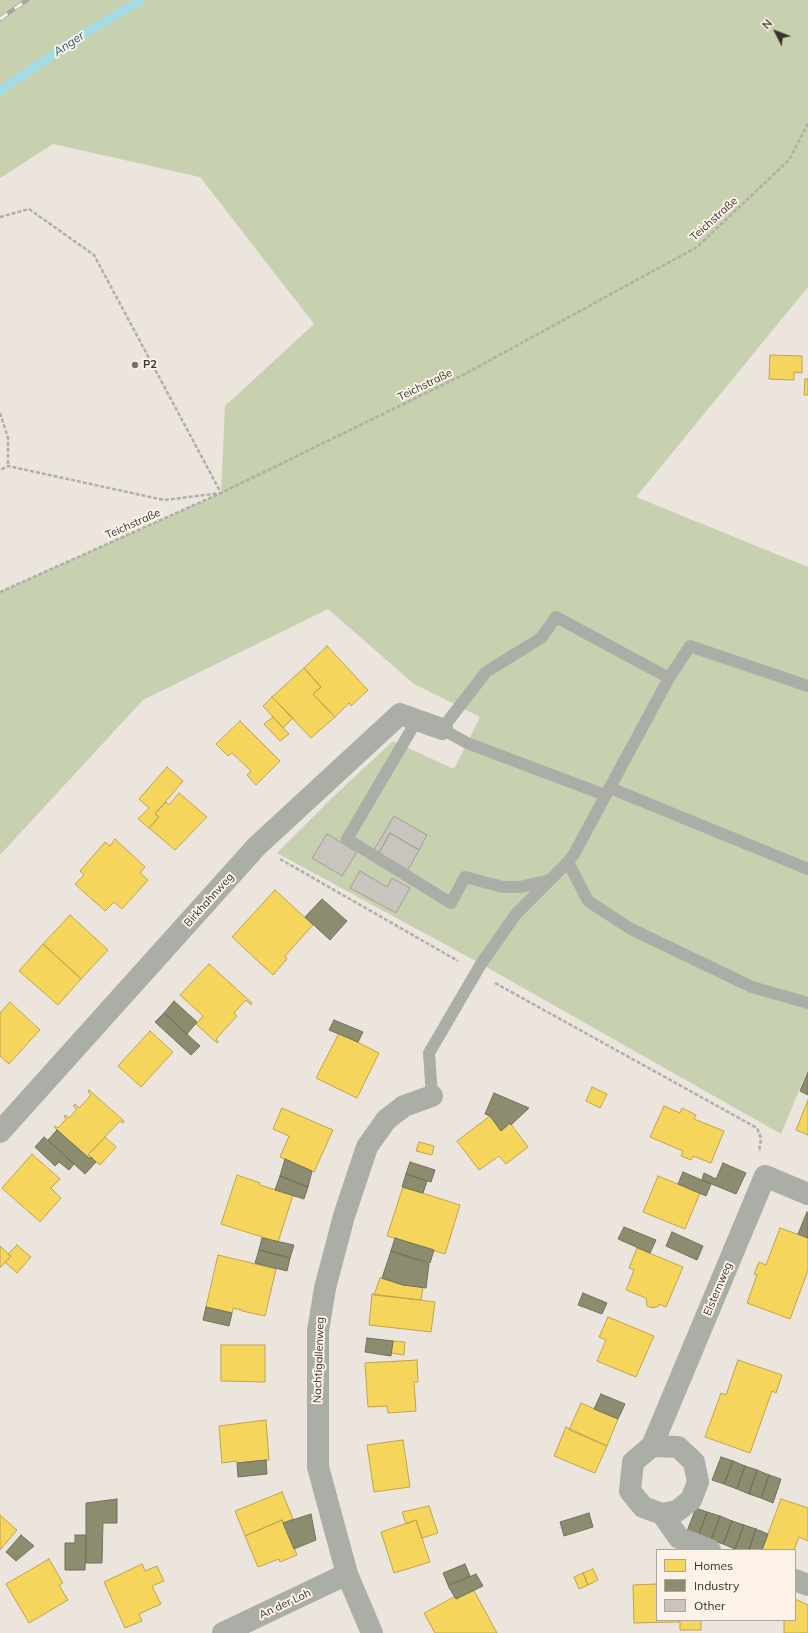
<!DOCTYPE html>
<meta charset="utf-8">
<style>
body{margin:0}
#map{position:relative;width:808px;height:1633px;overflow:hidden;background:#ece5de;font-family:Mulish,sans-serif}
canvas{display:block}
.legend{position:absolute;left:656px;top:1549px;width:140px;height:72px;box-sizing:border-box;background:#fdf2e8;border:1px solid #aea69e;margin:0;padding:5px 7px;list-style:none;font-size:12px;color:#38332f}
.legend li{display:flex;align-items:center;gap:8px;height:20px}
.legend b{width:20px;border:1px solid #aea69e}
.north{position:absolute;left:756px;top:12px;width:40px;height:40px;-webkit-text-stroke:3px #fdf2e8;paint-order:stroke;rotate:312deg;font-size:11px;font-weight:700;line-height:16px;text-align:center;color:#38332f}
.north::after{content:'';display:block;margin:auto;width:14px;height:18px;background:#38332f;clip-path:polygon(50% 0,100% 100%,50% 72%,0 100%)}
</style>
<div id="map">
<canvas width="808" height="1633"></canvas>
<ul class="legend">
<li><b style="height:11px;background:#f6d55c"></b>Homes</li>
<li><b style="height:11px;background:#8c8c6e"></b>Industry</li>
<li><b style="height:11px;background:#cac4bf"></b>Other</li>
</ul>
<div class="north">N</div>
</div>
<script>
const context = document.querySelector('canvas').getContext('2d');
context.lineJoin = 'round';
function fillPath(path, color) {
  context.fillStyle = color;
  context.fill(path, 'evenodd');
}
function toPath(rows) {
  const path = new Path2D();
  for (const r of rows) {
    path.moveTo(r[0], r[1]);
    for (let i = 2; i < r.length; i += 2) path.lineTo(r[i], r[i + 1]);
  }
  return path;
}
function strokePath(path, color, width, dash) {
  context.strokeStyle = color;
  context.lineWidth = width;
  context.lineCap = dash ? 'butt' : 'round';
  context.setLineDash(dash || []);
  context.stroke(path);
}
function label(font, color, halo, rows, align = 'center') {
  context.font = font + ' Mulish,sans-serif';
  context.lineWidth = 4;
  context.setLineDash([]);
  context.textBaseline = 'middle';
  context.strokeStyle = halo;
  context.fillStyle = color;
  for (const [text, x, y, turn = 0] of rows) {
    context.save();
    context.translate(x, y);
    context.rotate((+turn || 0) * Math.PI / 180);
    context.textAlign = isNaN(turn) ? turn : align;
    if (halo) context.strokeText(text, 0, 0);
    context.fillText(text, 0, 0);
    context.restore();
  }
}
fillPath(toPath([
 [0,0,808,0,808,287,636,497,808,567,808,1069,781,1134,481,964,277,853,335,795,393,741,454,769,480,717,414,684,328,609,143,700,0,855,0,592,221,493,225,406,314,324,200,177,53,144,0,178]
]), '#c7d0af');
const homes = toPath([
 [770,355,802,356,802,373,794,372,794,380,769,379,770,355],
 [805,379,808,379,808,395,804,395,805,379],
 [327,646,368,690,351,706,349,703,335,717,313,694,321,687,304,668,327,646],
 [304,668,321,687,313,694,335,717,311,738,272,697,304,668],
 [272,697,293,718,283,728,263,706,272,697],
 [273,717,289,734,280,741,264,724,273,717],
 [240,721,280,761,256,785,247,775,251,771,232,753,228,756,216,744,240,721],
 [167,767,183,781,155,814,159,817,149,828,138,819,149,808,139,799,167,767],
 [179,793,207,817,175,850,149,828,159,817,155,814,166,802,169,805,179,793],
 [115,839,145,867,140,873,148,880,122,909,114,902,105,911,75,884,84,875,80,871,105,842,110,846,115,839],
 [275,890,313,925,285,956,287,959,273,975,232,937,275,890],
 [70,915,108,950,81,979,43,944,70,915],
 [43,944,81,979,58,1005,19,971,43,944],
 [209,964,252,1003,251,1005,246,1000,234,1013,237,1016,216,1039,218,1041,217,1043,196,1024,203,1016,180,995,209,964],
 [10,1002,40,1030,9,1064,0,1056,0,1013,10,1002],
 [150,1031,173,1052,141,1087,118,1066,150,1031],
 [339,1033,379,1053,357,1098,316,1078,339,1033],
 [592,1087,607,1094,600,1108,586,1101,592,1087],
 [89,1090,124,1121,123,1123,120,1121,88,1155,91,1157,90,1159,54,1127,55,1126,58,1128,66,1119,64,1116,65,1115,69,1118,77,1109,73,1106,75,1104,79,1108,91,1095,88,1092,89,1090],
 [808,1100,808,1135,796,1130,808,1100],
 [664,1106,680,1113,682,1108,696,1115,694,1119,724,1131,711,1163,693,1156,691,1160,681,1156,683,1151,650,1137,664,1106],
 [282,1108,333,1130,314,1172,280,1157,289,1136,273,1129,282,1108],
 [490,1116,501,1131,510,1123,528,1147,506,1164,499,1156,479,1170,457,1141,490,1116],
 [105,1137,116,1147,100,1165,88,1155,105,1137],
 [419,1142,434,1146,432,1155,416,1151,419,1142],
 [32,1154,60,1179,51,1188,61,1198,40,1222,2,1188,32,1154],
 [237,1175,260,1183,260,1185,293,1195,278,1242,221,1224,237,1175],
 [658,1176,700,1193,685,1229,643,1212,658,1176],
 [403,1187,460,1205,445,1254,387,1236,403,1187],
 [780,1228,808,1238,808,1270,790,1319,747,1303,757,1275,754,1274,759,1262,766,1265,780,1228],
 [17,1245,31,1257,17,1273,5,1262,11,1256,8,1254,17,1245],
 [0,1246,11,1256,0,1268,0,1246],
 [637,1248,683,1267,666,1307,659,1304,659,1306,653,1308,647,1306,646,1298,626,1290,634,1270,629,1268,637,1248],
 [218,1255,276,1269,265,1316,242,1311,242,1310,233,1308,232,1313,206,1307,218,1255],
 [380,1278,403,1285,423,1287,421,1300,374,1295,380,1278],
 [372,1294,435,1302,431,1332,369,1325,372,1294],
 [608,1317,654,1336,636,1377,597,1361,606,1340,599,1337,608,1317],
 [393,1341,405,1342,404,1355,391,1353,393,1341],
 [221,1345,265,1345,265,1382,221,1381,221,1345],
 [417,1360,418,1382,414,1382,416,1411,388,1413,387,1406,368,1407,365,1363,417,1360],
 [738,1360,782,1375,776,1393,772,1391,750,1453,705,1437,721,1393,726,1395,738,1360],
 [581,1403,618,1419,607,1446,569,1430,581,1403],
 [266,1420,269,1460,237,1463,237,1461,222,1463,219,1426,266,1420],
 [566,1427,607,1446,595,1473,554,1456,566,1427],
 [403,1440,410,1487,374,1492,367,1445,403,1440],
 [282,1492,293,1519,283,1523,282,1520,245,1536,235,1511,282,1492],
 [781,1499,808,1508,808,1541,799,1537,794,1550,762,1550,781,1499],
 [429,1506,438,1533,422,1538,416,1520,406,1524,402,1512,429,1506],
 [0,1515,17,1530,0,1550,0,1515],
 [282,1520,297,1555,280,1562,279,1559,258,1567,245,1536,282,1520],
 [416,1520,430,1562,394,1573,381,1532,416,1520],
 [49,1559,63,1583,59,1585,68,1600,29,1623,6,1584,49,1559],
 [142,1564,145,1571,157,1566,164,1581,152,1586,161,1604,139,1614,142,1621,125,1628,104,1582,142,1564],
 [593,1569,598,1580,588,1585,583,1573,593,1569],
 [583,1573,588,1585,579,1589,574,1577,583,1573],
 [657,1584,657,1620,701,1620,701,1630,680,1630,680,1622,634,1623,633,1585,657,1584],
 [473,1589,497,1633,435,1633,424,1613,454,1597,456,1599,473,1589],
 [795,1599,808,1605,808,1633,784,1633,784,1620,795,1620,795,1599]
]);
fillPath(homes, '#f6d55c');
strokePath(homes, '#bda44e', 1);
const industry = toPath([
 [322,899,347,921,330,940,305,917,322,899],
 [174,1001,197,1022,187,1034,164,1013,174,1001],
 [164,1013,200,1046,191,1055,155,1022,164,1013],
 [334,1020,363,1032,358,1042,329,1030,334,1020],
 [808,1072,808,1095,800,1091,808,1072],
 [494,1093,529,1108,511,1125,510,1123,501,1131,490,1116,485,1114,494,1093],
 [57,1130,90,1159,91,1157,96,1162,85,1174,48,1140,57,1130],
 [44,1137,74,1164,69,1170,59,1162,55,1166,35,1147,44,1137],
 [285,1159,312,1171,308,1187,280,1176,285,1159],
 [410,1162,435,1170,431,1182,406,1174,410,1162],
 [723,1163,746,1173,736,1194,702,1180,704,1173,716,1179,723,1163],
 [683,1172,711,1184,706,1196,678,1184,683,1172],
 [406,1174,427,1181,423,1193,402,1187,406,1174],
 [280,1176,308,1187,304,1199,275,1190,280,1176],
 [807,1212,808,1213,808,1238,798,1234,807,1212],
 [624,1227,656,1240,650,1253,618,1239,624,1227],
 [672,1232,703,1246,697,1260,666,1246,672,1232],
 [262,1238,294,1245,290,1258,259,1250,262,1238],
 [395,1238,434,1250,430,1263,391,1251,395,1238],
 [259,1250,290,1258,287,1271,255,1263,259,1250],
 [391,1251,429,1264,426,1288,403,1285,382,1278,391,1251],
 [583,1293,607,1303,602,1314,578,1305,583,1293],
 [206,1307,232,1313,229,1326,203,1320,206,1307],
 [367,1338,393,1341,391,1356,365,1352,367,1338],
 [601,1394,625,1404,618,1419,594,1409,601,1394],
 [721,1457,733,1461,724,1484,712,1480,721,1457],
 [266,1460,267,1474,238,1477,237,1463,266,1460],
 [733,1461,745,1466,737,1489,724,1484,733,1461],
 [745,1466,757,1470,749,1494,737,1489,745,1466],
 [757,1470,769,1475,761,1498,749,1494,757,1470],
 [769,1475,781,1479,773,1503,761,1498,769,1475],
 [117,1499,117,1523,103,1523,102,1563,86,1563,86,1503,117,1499],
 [696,1508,707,1512,699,1535,687,1531,696,1508],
 [707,1512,720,1516,711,1540,699,1535,707,1512],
 [589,1513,593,1527,564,1536,560,1522,589,1513],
 [311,1514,316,1540,294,1549,283,1523,311,1514],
 [720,1516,732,1521,723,1544,711,1540,720,1516],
 [732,1521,744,1525,735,1549,723,1544,732,1521],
 [744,1525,756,1529,749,1550,739,1550,735,1549,744,1525],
 [756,1529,768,1534,762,1550,749,1550,756,1529],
 [21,1535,34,1546,16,1561,6,1552,21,1535],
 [75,1535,86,1535,85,1570,65,1570,65,1543,75,1543,75,1535],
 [465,1564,470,1576,448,1585,443,1573,465,1564],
 [476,1574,483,1586,456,1599,448,1586,476,1574]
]);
fillPath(industry, '#8c8c6e');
strokePath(industry, '#73715b', 1);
strokePath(toPath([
 [0,91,82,35,141,0]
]), '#a5dbe5', 9);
const building = toPath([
 [394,816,427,835,419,850,390,833,379,853,374,850,394,816],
 [390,833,419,850,408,870,379,853,390,833],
 [327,834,357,852,342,876,312,858,327,834],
 [360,871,387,887,392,878,410,888,396,913,350,888,360,871]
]);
fillPath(building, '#cac4bf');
strokePath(building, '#a39e99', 1);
strokePath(toPath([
 [0,217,29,209,94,255,221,493,164,500,8,466,0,470],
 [0,413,8,438,8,466],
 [0,592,221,493,463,375,697,247,789,160,808,123],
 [280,859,458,961],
 [495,983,757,1128,761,1138,759,1152]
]), '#afafa9', 2.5, [4, 2]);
strokePath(toPath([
 [417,720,347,839,451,903,465,877,503,887,520,887,550,880],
 [610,788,808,869],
 [605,795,467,743,442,729,486,672,541,638,556,617,669,678],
 [568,862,588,901,631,929,752,987,808,1003],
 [432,1096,429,1053,481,964,516,914,568,862,574,854,669,678,690,646,808,686]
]), '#aaaea6', 12);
strokePath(toPath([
 [0,1132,257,846,400,714,442,729],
 [652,1446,678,1447,694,1462,698,1482,691,1500,677,1511,662,1514,643,1507,630,1491,633,1462,652,1446,765,1176,808,1194],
 [662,1514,679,1538,710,1550],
 [795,1580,808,1585],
 [223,1633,347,1574],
 [372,1633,347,1574,318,1467,318,1331,325,1288,344,1216,367,1147,386,1120,404,1106,432,1096]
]), '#aaaea6', 22);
const rail = toPath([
 [0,19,27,0]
]);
strokePath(rail, '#a8a7a2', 4.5);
strokePath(rail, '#fdf2e8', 3, [9]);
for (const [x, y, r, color] of [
 [135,365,4,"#77716c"]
]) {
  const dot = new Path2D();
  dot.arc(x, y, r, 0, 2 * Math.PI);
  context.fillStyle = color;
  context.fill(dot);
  strokePath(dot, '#fdf2e8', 1.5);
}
label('11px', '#38332f', '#fdf2e8', [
 ["Teichstraße",714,219,-42],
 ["Teichstraße",425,385,-26],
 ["Teichstraße",133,524,-24],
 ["Birkhahnweg",209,900,-48],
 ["Elsternweg",718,1289,-67],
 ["Nachtigallenweg",319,1360,-88],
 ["An der Loh",285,1604,-25]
]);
label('bold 11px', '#38332f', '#fdf2e8', [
 ["P2",143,365]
], 'left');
label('italic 12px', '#1f606d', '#fdf2e8', [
 ["Anger",69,44,-34]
]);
</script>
